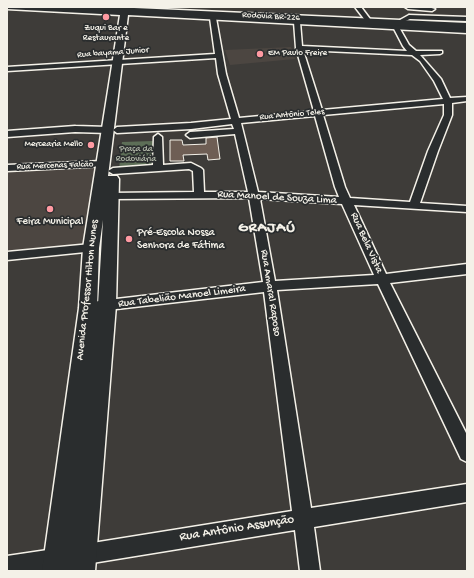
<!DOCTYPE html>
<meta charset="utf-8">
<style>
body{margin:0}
#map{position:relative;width:474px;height:578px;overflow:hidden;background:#3e3c39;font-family:"Gochi Hand",sans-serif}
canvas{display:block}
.frame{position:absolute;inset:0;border:8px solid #f4f1e8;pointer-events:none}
</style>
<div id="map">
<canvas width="474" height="578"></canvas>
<div class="frame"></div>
</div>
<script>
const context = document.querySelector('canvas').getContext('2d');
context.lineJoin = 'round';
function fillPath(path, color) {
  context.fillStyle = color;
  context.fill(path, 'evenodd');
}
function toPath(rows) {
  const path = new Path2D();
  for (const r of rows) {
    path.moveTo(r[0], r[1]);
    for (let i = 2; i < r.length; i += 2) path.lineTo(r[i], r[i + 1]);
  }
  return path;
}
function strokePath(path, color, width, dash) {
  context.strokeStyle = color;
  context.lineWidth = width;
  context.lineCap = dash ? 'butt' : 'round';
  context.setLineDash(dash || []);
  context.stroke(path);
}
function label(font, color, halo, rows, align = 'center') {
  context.font = font + ' "Gochi Hand",sans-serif';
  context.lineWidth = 3.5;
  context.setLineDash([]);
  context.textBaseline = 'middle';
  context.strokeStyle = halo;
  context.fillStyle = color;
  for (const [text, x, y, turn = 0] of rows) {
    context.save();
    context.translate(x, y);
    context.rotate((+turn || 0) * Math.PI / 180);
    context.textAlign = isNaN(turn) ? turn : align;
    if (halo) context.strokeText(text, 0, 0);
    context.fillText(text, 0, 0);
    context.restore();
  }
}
fillPath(toPath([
 [291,47,295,59,230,65,225,50],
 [99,166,88,247,7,253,7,170]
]), '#4c4641');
fillPath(toPath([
 [153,141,152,167,119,169,122,142]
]), '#5d6e57');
const building = toPath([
 [217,137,220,159,208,160,207,154,183,155,184,161,170,161,170,140,182,140,183,145,206,144,206,138,217,137]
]);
fillPath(building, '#6e5e54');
strokePath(building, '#f4f1e8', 1);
const street = toPath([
 [355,7,361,7,370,19,369,20,365,20,355,7],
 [405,7,428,7,435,9,432,11,408,9,405,7],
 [409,15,467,17,467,21,410,19,403,22,400,20,409,15],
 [213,16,216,18,226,74,239,118,314,111,296,48,294,22,297,20,300,22,302,46,407,51,403,46,391,23,396,22,409,45,416,51,442,51,442,53,440,54,420,55,441,79,450,98,467,97,467,101,452,103,452,115,438,151,420,203,467,206,467,212,354,205,386,274,467,264,467,274,390,283,467,435,467,462,461,459,378,284,277,290,311,508,467,484,467,502,314,527,320,571,300,571,295,530,80,565,73,562,70,555,73,548,80,545,292,511,264,292,99,311,94,310,92,306,94,302,99,301,263,282,249,198,110,199,105,196,110,193,194,192,193,171,189,169,113,174,108,171,113,168,153,165,154,137,158,134,162,137,163,165,191,163,201,168,203,170,204,192,248,192,235,134,190,138,186,135,190,132,234,129,232,124,191,129,117,133,113,130,117,127,191,123,231,119,218,74,216,58,7,71,7,67,215,54,210,18,213,16],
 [303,50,412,55,420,61,434,81,443,99,322,110,303,50],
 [444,104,444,115,428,151,410,202,350,198,345,187,323,115,444,104],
 [315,116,335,187,339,197,258,192,241,123,315,116],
 [260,199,342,204,374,275,275,281,260,199],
 [75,126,108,127,112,130,108,133,75,132,7,137,7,131,75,126],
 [103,161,106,162,108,164,106,166,7,171,7,165,103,161],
 [91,244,95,245,97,248,95,251,7,260,7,252,91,244],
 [61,548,68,551,71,558,68,565,61,568,42,571,7,571,7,556,61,548]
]);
const secondary = toPath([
 [7,7,53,7,119,10,123,8,127,11,467,27,467,33,128,15,108,176,117,176,119,179,116,305,95,571,42,571,79,308,83,248,120,15,7,9,7,7],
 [103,220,98,305,97,308,99,248,103,220]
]);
const highway = toPath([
 [46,7,112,7,467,23,467,29,51,10,46,7]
]);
strokePath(street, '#f4f1e8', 3);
strokePath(secondary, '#f4f1e8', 3);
strokePath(highway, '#f4f1e8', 3);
fillPath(street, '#2a2d2e');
fillPath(secondary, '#2a2d2e');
fillPath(highway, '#2a2d2e');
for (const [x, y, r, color] of [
 [106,17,4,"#ff9aa2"],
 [260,54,4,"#ff9aa2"],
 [91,145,4,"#ff9aa2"],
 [50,209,4,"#ff9aa2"],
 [129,239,4,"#ff9aa2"]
]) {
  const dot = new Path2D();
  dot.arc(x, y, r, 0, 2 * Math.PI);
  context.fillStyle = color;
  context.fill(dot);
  strokePath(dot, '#2a2d2e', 1.5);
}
label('9px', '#f4f1e8', '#2a2d2e', [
 ["Rodovia BR-226",271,17,3],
 ["Rua bayama Junior",113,53,-4],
 ["Rua Antônio Teles",292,115,-5],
 ["Rua Mercenas Falcão",55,166,-2]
]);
label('9px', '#f4f1e8', '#2a2d2e', [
 ["Zuqui Bar e",106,29],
 ["Restaurante",106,39],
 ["EM Paulo Freire",268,54,"left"],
 ["Mercearia Mello",83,145,"right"]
]);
label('9px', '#b0b6a7', '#2a2d2e', [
 ["Praça da",136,150],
 ["Rodoviária",136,160]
]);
label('11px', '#f4f1e8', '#2a2d2e', [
 ["Rua Manoel de Souza Lima",277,198,3],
 ["Rua Bela Vista",366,243,66],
 ["Avenida Professor Hilton Nunes",88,290,-84],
 ["Rua Amaral Raposo",270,293,81],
 ["Rua Tabelião Manoel Limeira",182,297,-7]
]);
label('11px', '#f4f1e8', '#2a2d2e', [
 ["Feira Municipal",50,222],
 ["Pré-Escola Nossa",137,233,"left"],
 ["Senhora de Fátima",137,246,"left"]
]);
label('13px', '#f4f1e8', '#2a2d2e', [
 ["Rua Antônio Assunção",237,529,-9]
]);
context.letterSpacing = '1px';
label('bold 15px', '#f4f1e8', '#2a2d2e', [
 ["GRAJAÚ",267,229]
]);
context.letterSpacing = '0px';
</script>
